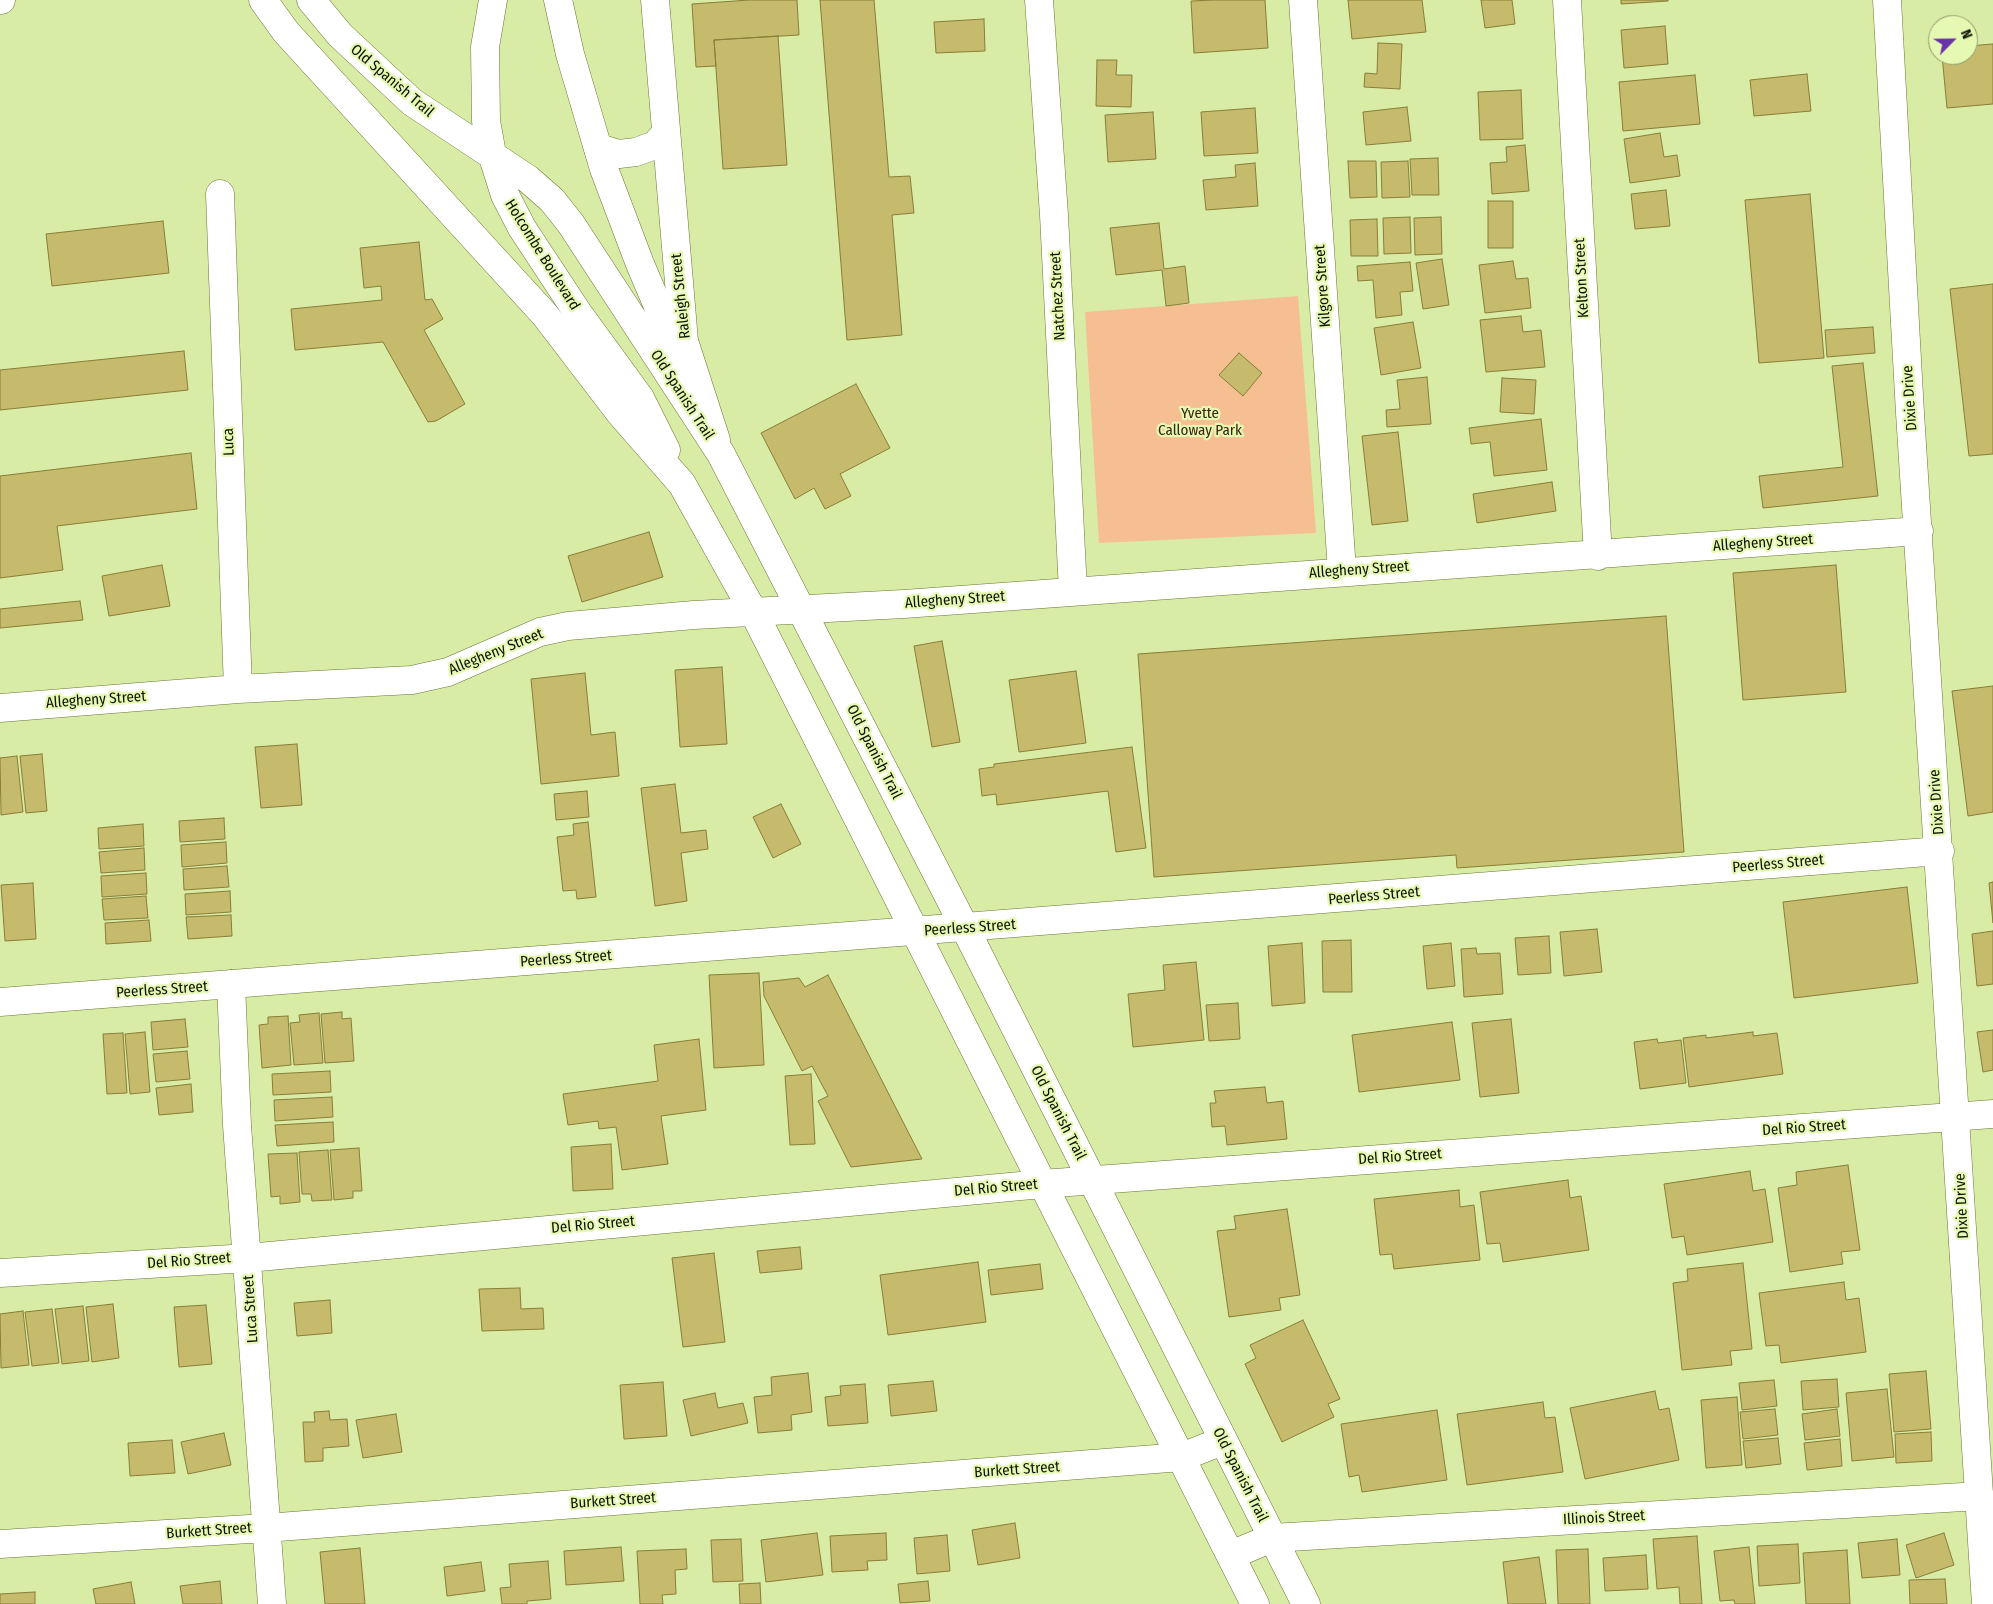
<!DOCTYPE html>
<style>
body{margin:0}
#map{position:relative;width:1993px;height:1604px;overflow:hidden;background:#d9eca6;font-family:"Fira Sans Condensed",sans-serif}
canvas{display:block}
.north{position:absolute;left:1928px;top:15px;width:50px;height:50px;box-sizing:border-box;background:#e6f9b3;border:1px solid #8f9d6b;border-radius:50%;rotate:67deg;font-size:14px;font-weight:700;line-height:20px;text-align:center;color:#0d1200}
.north::after{content:'';display:block;margin:auto;width:18px;height:22px;background:#6a32a9;clip-path:polygon(50% 0,100% 100%,50% 72%,0 100%)}
</style>
<div id="map">
<canvas width="1993" height="1604"></canvas>
<div class="north">N</div>
</div>
<script>
const context = document.querySelector('canvas').getContext('2d');
context.lineJoin = 'round';
function fillPath(path, color) {
  context.fillStyle = color;
  context.fill(path, 'evenodd');
}
function toPath(rows) {
  const path = new Path2D();
  for (const r of rows) {
    path.moveTo(r[0], r[1]);
    for (let i = 2; i < r.length; i += 2) path.lineTo(r[i], r[i + 1]);
  }
  return path;
}
function strokePath(path, color, width, dash) {
  context.strokeStyle = color;
  context.lineWidth = width;
  context.lineCap = dash ? 'butt' : 'round';
  context.setLineDash(dash || []);
  context.stroke(path);
}
function label(font, color, halo, rows, align = 'center') {
  context.font = font + ' "Fira Sans Condensed",sans-serif';
  context.lineWidth = 4.5;
  context.setLineDash([]);
  context.textBaseline = 'middle';
  context.strokeStyle = halo;
  context.fillStyle = color;
  for (const [text, x, y, turn = 0] of rows) {
    context.save();
    context.translate(x, y);
    context.rotate((+turn || 0) * Math.PI / 180);
    context.textAlign = isNaN(turn) ? turn : align;
    if (halo) context.strokeText(text, 0, 0);
    context.fillText(text, 0, 0);
    context.restore();
  }
}
fillPath(toPath([
 [1298,296,1316,533,1099,543,1085,312]
]), '#f6bf91');
const building = toPath([
 [749,0,797,0,799,35,714,40,716,66,696,67,692,4,749,0],
 [820,0,874,0,889,177,910,176,914,213,892,215,902,335,847,340,820,0],
 [1213,0,1265,0,1268,48,1194,53,1191,1,1213,0],
 [1348,0,1422,0,1426,32,1352,39,1348,0],
 [1481,0,1512,0,1515,24,1485,28,1481,0],
 [1621,0,1668,0,1668,1,1621,4,1621,0],
 [984,19,985,51,936,53,934,22,984,19],
 [1665,26,1668,64,1624,68,1621,30,1665,26],
 [778,36,787,165,723,169,714,40,778,36],
 [1378,43,1402,44,1400,89,1364,87,1365,73,1377,74,1378,43],
 [1993,44,1993,104,1947,108,1942,55,1968,55,1968,46,1993,44],
 [1097,60,1117,60,1116,75,1132,75,1131,107,1096,106,1097,60],
 [1807,74,1811,111,1754,116,1750,80,1807,74],
 [1695,75,1700,124,1623,131,1619,82,1695,75],
 [1521,90,1523,139,1480,140,1478,92,1521,90],
 [1407,107,1411,141,1366,145,1363,112,1407,107],
 [1255,108,1258,153,1204,156,1201,112,1255,108],
 [1153,112,1156,159,1108,162,1105,115,1153,112],
 [1660,133,1664,157,1677,155,1680,176,1630,183,1624,139,1660,133],
 [1525,145,1529,191,1492,194,1490,163,1507,162,1506,147,1525,145],
 [1438,158,1439,195,1412,195,1410,159,1438,158],
 [1348,161,1376,161,1377,197,1350,198,1348,161],
 [1408,161,1410,197,1382,198,1381,162,1408,161],
 [1255,163,1258,206,1206,210,1203,180,1236,177,1235,165,1255,163],
 [1666,190,1670,226,1635,229,1631,194,1666,190],
 [1810,194,1824,358,1759,363,1745,200,1810,194],
 [1488,201,1513,201,1513,248,1488,248,1488,201],
 [1410,217,1411,253,1384,254,1383,218,1410,217],
 [1441,217,1442,254,1415,255,1414,218,1441,217],
 [1377,219,1378,256,1351,256,1350,220,1377,219],
 [163,221,169,273,52,286,46,234,163,221],
 [1159,223,1164,269,1185,266,1189,303,1166,306,1162,270,1116,275,1110,228,1159,223],
 [419,242,425,300,432,299,443,319,424,330,465,404,436,421,428,422,383,342,295,350,291,309,382,300,381,286,364,288,360,248,419,242],
 [1442,259,1449,305,1423,309,1416,263,1442,259],
 [1513,261,1516,279,1528,278,1531,308,1485,313,1479,265,1513,261],
 [1410,262,1413,291,1400,292,1402,315,1376,318,1373,280,1358,281,1357,266,1410,262],
 [1993,284,1993,454,1969,456,1950,289,1993,284],
 [1521,316,1523,332,1541,330,1545,367,1486,372,1480,320,1521,316],
 [1413,322,1421,368,1381,375,1374,328,1413,322],
 [1873,327,1875,353,1827,357,1825,330,1873,327],
 [184,351,188,390,0,410,0,370,184,351],
 [1239,353,1262,373,1243,396,1219,375,1239,353],
 [1863,363,1878,496,1763,508,1759,476,1843,467,1832,366,1863,363],
 [1427,377,1431,424,1387,427,1386,410,1400,409,1397,380,1427,377],
 [1502,378,1536,380,1534,414,1500,412,1502,378],
 [856,384,890,448,840,474,851,496,825,509,814,488,795,499,761,433,856,384],
 [1541,419,1547,470,1494,476,1490,442,1471,444,1469,428,1541,419],
 [1398,432,1408,521,1372,525,1362,436,1398,432],
 [191,453,197,509,57,526,63,570,0,578,0,476,191,453],
 [1552,482,1556,511,1477,523,1473,494,1552,482],
 [649,532,663,577,582,602,568,556,649,532],
 [162,565,170,606,109,616,102,576,162,565],
 [1836,565,1846,692,1743,700,1733,573,1836,565],
 [80,601,83,620,0,628,0,609,80,601],
 [1666,616,1684,852,1457,868,1456,855,1154,877,1138,654,1666,616],
 [942,641,960,742,932,747,914,646,942,641],
 [722,667,727,744,680,747,675,670,722,667],
 [1076,671,1086,743,1019,752,1009,680,1076,671],
 [585,673,591,735,615,732,619,776,541,784,531,679,585,673],
 [1993,686,1993,812,1968,816,1952,691,1993,686],
 [297,744,302,805,261,808,255,747,297,744],
 [1132,747,1146,848,1116,852,1108,791,997,805,996,794,982,796,979,769,994,767,994,764,1132,747],
 [42,754,47,811,26,813,20,756,42,754],
 [17,756,23,812,1,815,0,758,17,756],
 [675,784,681,833,706,830,708,849,681,853,687,901,655,906,641,788,675,784],
 [587,791,589,817,556,820,554,794,587,791],
 [781,804,801,844,773,858,753,817,781,804],
 [224,818,225,839,180,842,179,821,224,818],
 [588,822,596,897,577,899,576,890,563,891,557,837,574,835,573,824,588,822],
 [143,824,144,846,99,849,98,828,143,824],
 [226,842,227,863,182,867,181,845,226,842],
 [144,848,145,870,101,873,99,852,144,848],
 [227,866,229,887,184,890,183,869,227,866],
 [146,873,147,894,102,897,101,876,146,873],
 [1993,882,1993,923,1989,883,1993,882],
 [33,883,36,939,5,941,1,885,33,883],
 [1907,887,1918,983,1794,998,1783,902,1907,887],
 [230,891,231,912,186,915,185,894,230,891],
 [146,896,148,918,104,920,102,899,146,896],
 [231,915,232,936,188,939,186,917,231,915],
 [149,920,151,941,106,944,105,923,149,920],
 [1597,929,1602,972,1564,976,1560,932,1597,929],
 [1993,931,1993,984,1977,986,1972,934,1993,931],
 [1549,936,1551,973,1518,975,1515,938,1549,936],
 [1351,940,1352,992,1323,992,1322,941,1351,940],
 [1302,943,1305,1003,1272,1006,1268,946,1302,943],
 [1451,943,1455,986,1427,989,1423,946,1451,943],
 [1476,948,1477,954,1500,953,1503,994,1464,997,1461,949,1476,948],
 [1196,962,1204,1040,1133,1047,1128,994,1165,990,1163,965,1196,962],
 [759,973,764,1065,714,1068,709,975,759,973],
 [828,975,922,1159,851,1167,818,1101,828,1096,812,1066,802,1071,764,996,763,982,799,978,805,987,828,975],
 [1238,1003,1240,1039,1209,1041,1206,1005,1238,1003],
 [342,1012,342,1019,351,1018,354,1061,325,1063,321,1014,342,1012],
 [319,1013,323,1063,294,1065,290,1023,300,1022,299,1015,319,1013],
 [288,1016,291,1065,262,1068,259,1025,268,1024,268,1017,288,1016],
 [185,1019,188,1047,153,1050,151,1022,185,1019],
 [1511,1019,1519,1093,1480,1097,1472,1023,1511,1019],
 [1452,1022,1460,1080,1359,1092,1352,1035,1452,1022],
 [1993,1030,1993,1070,1983,1072,1977,1032,1993,1030],
 [145,1032,150,1092,130,1094,125,1034,145,1032],
 [1753,1032,1753,1036,1777,1033,1783,1074,1689,1087,1683,1038,1706,1035,1706,1038,1753,1032],
 [123,1033,127,1093,107,1094,103,1034,123,1033],
 [699,1039,706,1110,661,1116,668,1164,622,1170,616,1127,599,1129,598,1121,568,1125,563,1094,658,1081,654,1045,699,1039],
 [1657,1039,1658,1043,1681,1040,1686,1083,1640,1089,1634,1042,1657,1039],
 [187,1051,190,1079,156,1082,153,1054,187,1051],
 [330,1071,331,1092,273,1095,272,1074,330,1071],
 [811,1074,815,1144,790,1145,785,1076,811,1074],
 [191,1084,193,1112,159,1115,156,1088,191,1084],
 [1265,1087,1267,1103,1283,1101,1287,1139,1227,1145,1225,1126,1212,1127,1210,1103,1216,1103,1214,1091,1265,1087],
 [332,1097,333,1117,275,1121,274,1100,332,1097],
 [333,1122,334,1142,277,1146,275,1125,333,1122],
 [611,1144,613,1189,573,1191,571,1147,611,1144],
 [359,1148,362,1191,353,1191,353,1198,334,1200,330,1150,359,1148],
 [328,1150,332,1200,312,1201,311,1194,302,1194,299,1152,328,1150],
 [297,1153,300,1202,280,1204,280,1196,271,1197,268,1154,297,1153],
 [1848,1165,1860,1250,1841,1252,1843,1264,1790,1272,1778,1188,1797,1185,1796,1172,1848,1165],
 [1750,1171,1753,1191,1765,1189,1773,1242,1687,1255,1684,1236,1672,1238,1664,1184,1750,1171],
 [1568,1180,1570,1198,1581,1196,1589,1250,1503,1262,1500,1243,1487,1244,1480,1192,1568,1180],
 [1459,1190,1460,1207,1474,1205,1480,1260,1394,1269,1392,1254,1380,1255,1374,1199,1459,1190],
 [1287,1209,1300,1295,1279,1298,1281,1310,1229,1317,1217,1231,1236,1229,1234,1216,1287,1209],
 [800,1247,802,1269,760,1273,757,1251,800,1247],
 [714,1253,725,1342,683,1347,672,1258,714,1253],
 [978,1262,986,1322,888,1335,880,1275,978,1262],
 [1743,1263,1752,1349,1730,1351,1732,1365,1682,1370,1673,1283,1688,1281,1687,1269,1743,1263],
 [1040,1264,1043,1289,991,1295,988,1270,1040,1264],
 [1844,1282,1846,1300,1859,1298,1866,1352,1781,1363,1779,1345,1766,1346,1759,1293,1844,1282],
 [520,1288,521,1309,543,1308,544,1329,482,1331,479,1289,520,1288],
 [330,1300,332,1333,297,1336,294,1303,330,1300],
 [113,1304,119,1358,92,1362,86,1307,113,1304],
 [206,1305,212,1364,179,1367,174,1307,206,1305],
 [83,1306,89,1361,62,1364,55,1309,83,1306],
 [52,1309,59,1363,32,1366,25,1312,52,1309],
 [23,1311,29,1365,1,1368,0,1314,23,1311],
 [1303,1320,1340,1399,1328,1404,1334,1417,1282,1442,1245,1364,1256,1358,1250,1345,1303,1320],
 [1926,1371,1931,1429,1894,1432,1889,1374,1926,1371],
 [808,1373,812,1412,791,1415,792,1430,758,1433,754,1397,772,1395,771,1377,808,1373],
 [1837,1379,1839,1407,1803,1410,1801,1381,1837,1379],
 [1774,1380,1777,1406,1742,1410,1739,1383,1774,1380],
 [933,1381,937,1411,891,1416,888,1385,933,1381],
 [663,1382,667,1436,624,1439,620,1385,663,1382],
 [865,1384,868,1423,828,1426,825,1397,841,1395,840,1386,865,1384],
 [1887,1389,1894,1457,1852,1461,1846,1393,1887,1389],
 [1655,1391,1659,1410,1669,1408,1679,1460,1585,1479,1570,1408,1655,1391],
 [715,1393,718,1408,743,1403,748,1423,691,1436,683,1400,715,1393],
 [1737,1397,1742,1465,1706,1468,1701,1400,1737,1397],
 [1543,1402,1545,1418,1555,1417,1563,1472,1467,1485,1457,1414,1543,1402],
 [1775,1409,1778,1435,1743,1439,1740,1412,1775,1409],
 [1837,1409,1840,1436,1805,1440,1802,1414,1837,1409],
 [1437,1410,1447,1480,1362,1492,1359,1475,1349,1477,1341,1424,1437,1410],
 [329,1411,330,1420,347,1419,349,1446,323,1448,323,1461,305,1462,303,1422,315,1422,314,1412,329,1411],
 [396,1414,402,1452,363,1458,356,1420,396,1414],
 [1931,1432,1932,1461,1896,1463,1895,1434,1931,1432],
 [224,1433,231,1465,188,1474,181,1442,224,1433],
 [1778,1438,1781,1464,1746,1468,1743,1441,1778,1438],
 [1840,1439,1842,1466,1807,1470,1804,1443,1840,1439],
 [172,1440,175,1473,130,1476,128,1443,172,1440],
 [1015,1523,1020,1558,978,1565,972,1530,1015,1523],
 [817,1533,823,1575,766,1582,761,1540,817,1533],
 [886,1533,887,1560,867,1561,868,1570,832,1572,830,1536,886,1533],
 [1944,1533,1954,1565,1916,1578,1906,1545,1944,1533],
 [947,1535,950,1571,917,1574,914,1538,947,1535],
 [1697,1536,1702,1604,1680,1604,1679,1587,1657,1589,1653,1539,1697,1536],
 [741,1539,743,1581,713,1582,711,1540,741,1539],
 [1897,1539,1900,1575,1862,1578,1858,1543,1897,1539],
 [1798,1544,1800,1583,1759,1586,1757,1546,1798,1544],
 [621,1547,624,1581,566,1585,564,1551,621,1547],
 [1749,1547,1755,1604,1735,1604,1734,1600,1720,1601,1714,1551,1749,1547],
 [360,1548,365,1604,325,1604,320,1552,360,1548],
 [686,1549,687,1569,675,1570,676,1594,662,1595,663,1604,640,1604,637,1551,686,1549],
 [1588,1549,1590,1604,1558,1604,1556,1550,1588,1549],
 [1847,1550,1850,1604,1806,1604,1803,1553,1847,1550],
 [1646,1555,1648,1589,1605,1591,1603,1558,1646,1555],
 [1539,1557,1546,1604,1508,1604,1503,1562,1539,1557],
 [548,1561,551,1599,527,1601,527,1604,502,1604,500,1588,511,1587,509,1564,548,1561],
 [481,1562,485,1591,447,1596,444,1567,481,1562],
 [1945,1579,1947,1604,1910,1604,1909,1580,1945,1579],
 [220,1581,222,1604,183,1604,180,1586,220,1581],
 [928,1581,930,1601,900,1603,898,1584,928,1581],
 [131,1582,135,1604,96,1604,93,1589,131,1582],
 [760,1583,761,1604,740,1604,739,1584,760,1583],
 [35,1592,35,1604,0,1604,0,1594,35,1592]
]);
fillPath(building, '#c6ba6c');
strokePath(building, '#887e37', 1);
const minor = toPath([
 [655,0,684,341,716,440],
 [1039,0,1054,215,1073,591],
 [1303,0,1342,571],
 [1567,0,1598,556],
 [1887,0,1910,413,1986,1604],
 [598,148,619,154,636,152,655,145,666,133],
 [220,194,238,689],
 [0,708,238,689,412,680,448,672,540,632,568,626,694,615,904,604,1919,531],
 [231,984,237,1125,272,1604],
 [0,1002,1940,851],
 [0,1273,248,1258,1042,1184,1993,1114],
 [0,1544,266,1528,1182,1457,1222,1441],
 [1231,1555,1272,1538,1980,1496]
]);
const major = toPath([
 [0,0,1,0],
 [263,0,286,32,545,315,620,413,682,484,754,613,1255,1604],
 [311,0,340,35,412,102,528,179,552,200,571,224,721,454,965,928,1306,1604],
 [493,0,485,47,486,121,492,154,505,195,522,228,578,313,640,398,666,450],
 [558,0,570,54,604,169,640,264,692,386]
]);
strokePath(minor, '#677735', 29);
strokePath(major, '#677735', 29);
strokePath(minor, '#fff', 28);
strokePath(major, '#fff', 28);
label('15px', '#0d1200', '#e6f9b3', [
 ["Old Spanish Trail",392,81,40],
 ["Holcombe Boulevard",542,255,58],
 ["Kelton Street",1582,278,-93],
 ["Kilgore Street",1323,286,-94],
 ["Raleigh Street",681,296,-96],
 ["Natchez Street",1058,296,-93],
 ["Old Spanish Trail",682,395,57],
 ["Dixie Drive",1910,398,-94],
 ["Luca",229,442,-92],
 ["Allegheny Street",1763,543,-4],
 ["Allegheny Street",1359,570,-4],
 ["Allegheny Street",955,600,-4],
 ["Allegheny Street",496,652,-22],
 ["Allegheny Street",96,700,-4],
 ["Old Spanish Trail",874,752,63],
 ["Dixie Drive",1937,802,-94],
 ["Peerless Street",1778,864,-5],
 ["Peerless Street",1374,896,-5],
 ["Peerless Street",970,928,-4],
 ["Peerless Street",566,959,-4],
 ["Peerless Street",162,990,-4],
 ["Old Spanish Trail",1058,1113,63],
 ["Del Rio Street",1804,1128,-4],
 ["Del Rio Street",1400,1157,-4],
 ["Del Rio Street",996,1188,-5],
 ["Dixie Drive",1962,1206,-93],
 ["Del Rio Street",593,1225,-5],
 ["Del Rio Street",189,1261,-4],
 ["Luca Street",251,1309,-94],
 ["Burkett Street",1017,1470,-4],
 ["Old Spanish Trail",1240,1475,63],
 ["Burkett Street",613,1501,-4],
 ["Illinois Street",1604,1518,-3],
 ["Burkett Street",209,1531,-4]
]);
label('15px', '#3c230b', '#e6f9b3', [
 ["Yvette",1200,414],
 ["Calloway Park",1200,431]
]);
</script>
